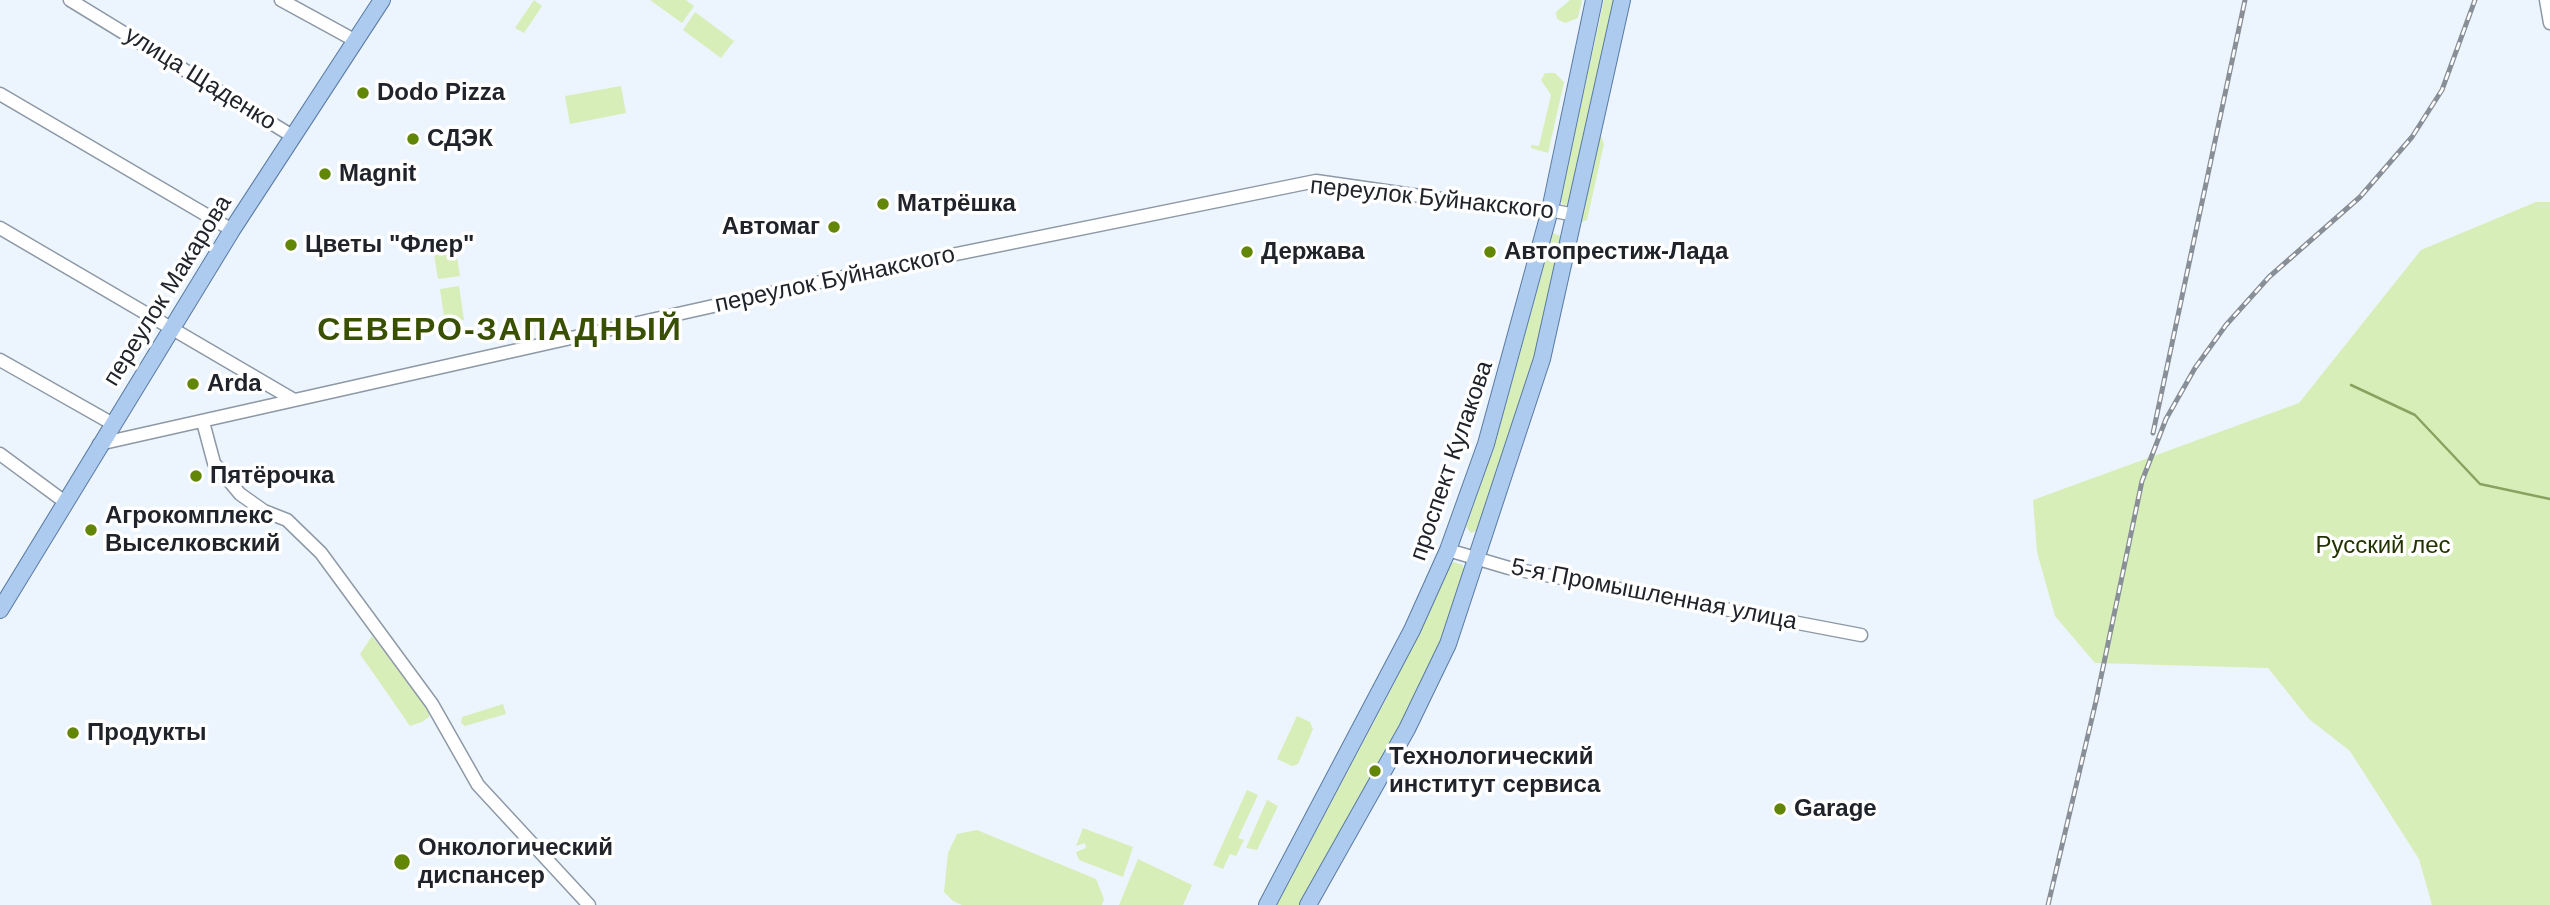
<!DOCTYPE html>
<meta charset="utf-8">
<style>
body{margin:0}
canvas{display:block;background:#ecf4fd}
</style>
<canvas width="2550" height="905"></canvas>
<script>
const context = document.querySelector('canvas').getContext('2d');
context.lineJoin = 'round';
function fillPath(path, color) {
  context.fillStyle = color;
  context.fill(path, 'evenodd');
}
function toPath(rows) {
  const path = new Path2D();
  for (const r of rows) {
    path.moveTo(r[0], r[1]);
    for (let i = 2; i < r.length; i += 2) path.lineTo(r[i], r[i + 1]);
  }
  return path;
}
function strokePath(path, color, width, dash) {
  context.strokeStyle = color;
  context.lineWidth = width;
  context.lineCap = dash ? 'butt' : 'round';
  context.setLineDash(dash || []);
  context.stroke(path);
}
function label(font, color, halo, rows, align = 'center') {
  context.font = font + ' Helvetica,sans-serif';
  context.lineWidth = 7;
  context.setLineDash([]);
  context.textBaseline = 'middle';
  context.strokeStyle = halo;
  context.fillStyle = color;
  for (const [text, x, y, turn = 0] of rows) {
    context.save();
    context.translate(x, y);
    context.rotate((+turn || 0) * Math.PI / 180);
    context.textAlign = isNaN(turn) ? turn : align;
    if (halo) context.strokeText(text, 0, 0);
    context.fillText(text, 0, 0);
    context.restore();
  }
}
fillPath(toPath([
 [534,0,542,6,524,33,515,28],
 [650,0,686,0,694,6,682,23],
 [1570,0,1582,0,1578,18,1565,23,1557,19,1556,12],
 [1604,0,1616,0,1569,205,1563,205,1560,200],
 [695,12,734,41,721,58,683,30],
 [1545,73,1555,73,1564,82,1548,153,1531,148,1531,145,1539,146,1551,95,1541,80],
 [621,86,626,113,570,124,565,96],
 [1600,134,1604,144,1587,220,1577,224],
 [2536,202,2550,202,2550,905,2432,905,2419,859,2350,751,2309,719,2268,668,2095,663,2055,616,2037,552,2033,500,2299,403,2421,250],
 [1553,233,1562,237,1541,333,1478,530,1471,533,1466,527,1496,441],
 [455,244,460,276,438,279,433,248],
 [459,286,464,320,445,323,440,289],
 [1454,562,1463,565,1463,574,1437,649,1416,695,1300,905,1277,905,1391,690,1449,566],
 [372,636,430,711,429,717,422,722,410,726,360,654],
 [503,704,506,714,465,726,461,723,462,717],
 [1297,716,1310,722,1313,729,1298,764,1292,766,1277,759],
 [1247,790,1258,795,1238,838,1244,840,1236,856,1230,854,1223,869,1213,865],
 [1267,800,1278,806,1257,850,1246,848],
 [1083,828,1133,847,1123,877,1079,860,1076,852,1086,848,1085,843,1076,846],
 [977,830,1096,879,1104,899,1102,905,962,905,953,901,944,892,948,853,957,834],
 [1138,859,1192,885,1183,905,1119,905]
]), '#d7eeb8');
strokePath(toPath([
 [2351,385,2415,415,2480,484,2550,499]
]), '#88a260', 2.5);
const minor = toPath([
 [70,0,294,137],
 [281,0,356,41],
 [2546,0,2550,23],
 [0,94,232,230],
 [0,228,294,400],
 [0,360,113,424],
 [203,422,214,463,240,494,264,511,287,520,321,553,432,704,478,785,589,905],
 [99,444,838,278,1316,181,1518,210,1539,208,1575,215],
 [0,454,65,502],
 [1448,550,1509,568,1861,635]
]);
const major = toPath([
 [0,610,232,230,382,0],
 [1267,905,1412,630,1448,550,1486,444,1550,210,1594,0],
 [1308,905,1407,729,1448,644,1542,359,1622,0]
]);
strokePath(minor, '#8d99a7', 15);
strokePath(major, '#597aa2', 18);
strokePath(minor, '#fff', 12);
strokePath(major, '#adcbee', 16);
const rail = toPath([
 [2153,433,2245,0],
 [2048,905,2096,701,2142,481,2166,419,2195,368,2226,325,2269,277,2360,197,2412,137,2442,90,2475,0]
]);
strokePath(rail, '#898f97', 5);
strokePath(rail, '#fff', 2.5, [8]);
for (const [x, y, r, color] of [
 [363,93,7,"#628607"],
 [413,139,7,"#628607"],
 [325,174,7,"#628607"],
 [883,204,7,"#628607"],
 [834,227,7,"#628607"],
 [291,245,7,"#628607"],
 [1247,252,7,"#628607"],
 [1490,252,7,"#628607"],
 [193,384,7,"#628607"],
 [196,476,7,"#628607"],
 [91,530,7,"#628607"],
 [73,733,7,"#628607"],
 [1375,771,7,"#628607"],
 [1780,809,7,"#628607"],
 [402,862,9,"#628607"]
]) {
  const dot = new Path2D();
  dot.arc(x, y, r, 0, 2 * Math.PI);
  context.fillStyle = color;
  context.fill(dot);
  strokePath(dot, '#fff', 2.5);
}
label('24px', '#20242a', '#fff', [
 ["улица Щаденко",200,79,32],
 ["переулок Буйнакского",1432,199,6],
 ["переулок Буйнакского",835,280,-12],
 ["переулок Макарова",168,291,-58],
 ["проспект Кулакова",1452,461,-71],
 ["5-я Промышленная улица",1654,595,11]
]);
label('bold 24px', '#20242a', '#fff', [
 ["Dodo Pizza",377,93],
 ["СДЭК",427,139],
 ["Magnit",339,174],
 ["Матрёшка",897,204],
 ["Автомаг",820,227,"right"],
 ["Цветы \"Флер\"",305,245],
 ["Держава",1261,252],
 ["Автопрестиж-Лада",1504,252],
 ["Arda",207,384],
 ["Пятёрочка",210,476],
 ["Агрокомплекс",105,516],
 ["Выселковский",105,544],
 ["Продукты",87,733],
 ["Технологический",1389,757],
 ["институт сервиса",1389,785],
 ["Garage",1794,809],
 ["Онкологический",418,848],
 ["диспансер",418,876]
], 'left');
label('24px', '#223200', '#fff', [
 ["Русский лес",2383,546]
]);
context.letterSpacing = '2px';
label('bold 32px', '#395003', '#fff', [
 ["СЕВЕРО-ЗАПАДНЫЙ",500,331]
]);
context.letterSpacing = '0px';
</script>
